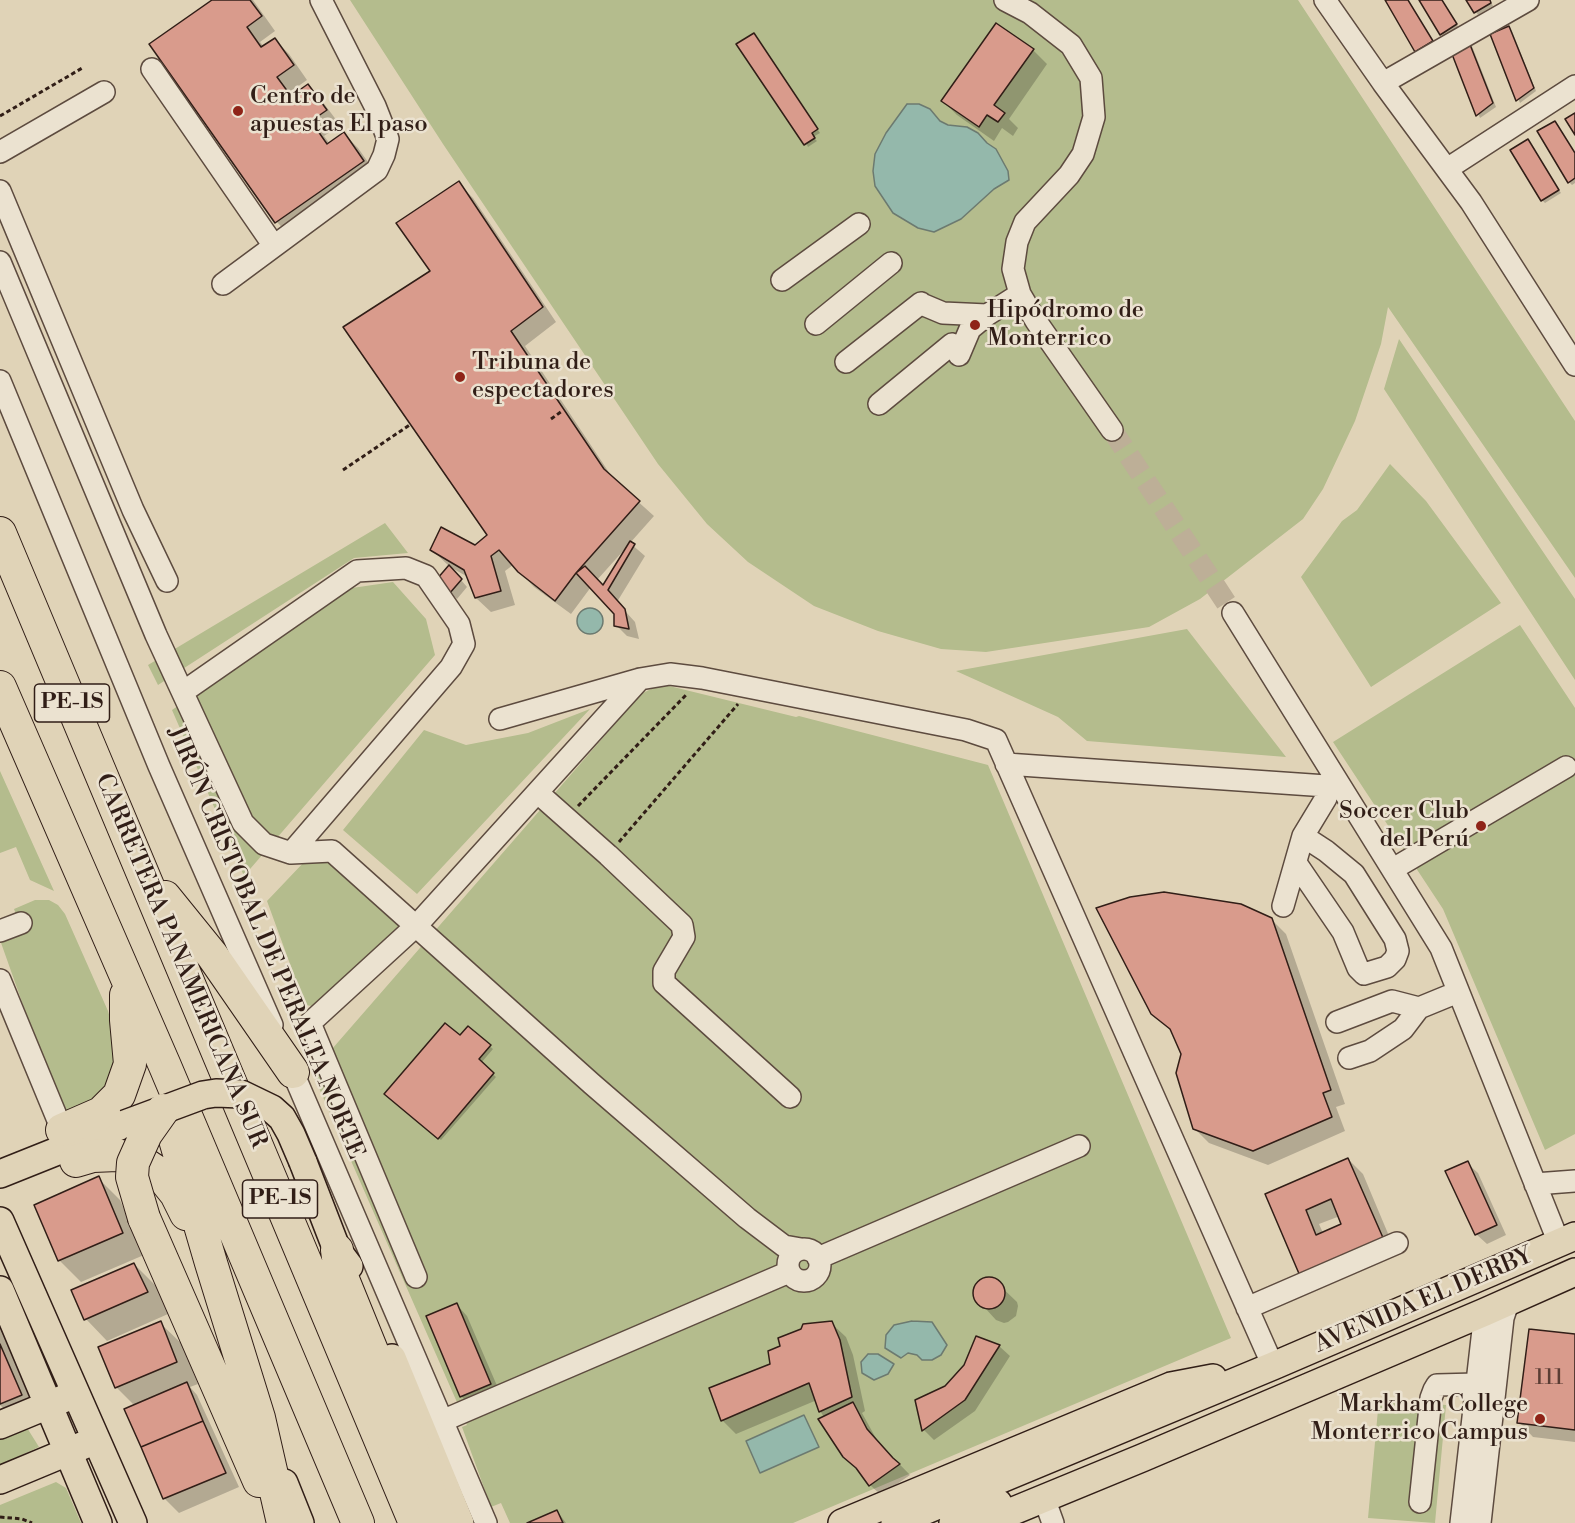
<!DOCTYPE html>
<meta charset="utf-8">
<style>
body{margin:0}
canvas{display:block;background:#e0d3b7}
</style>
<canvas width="1575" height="1523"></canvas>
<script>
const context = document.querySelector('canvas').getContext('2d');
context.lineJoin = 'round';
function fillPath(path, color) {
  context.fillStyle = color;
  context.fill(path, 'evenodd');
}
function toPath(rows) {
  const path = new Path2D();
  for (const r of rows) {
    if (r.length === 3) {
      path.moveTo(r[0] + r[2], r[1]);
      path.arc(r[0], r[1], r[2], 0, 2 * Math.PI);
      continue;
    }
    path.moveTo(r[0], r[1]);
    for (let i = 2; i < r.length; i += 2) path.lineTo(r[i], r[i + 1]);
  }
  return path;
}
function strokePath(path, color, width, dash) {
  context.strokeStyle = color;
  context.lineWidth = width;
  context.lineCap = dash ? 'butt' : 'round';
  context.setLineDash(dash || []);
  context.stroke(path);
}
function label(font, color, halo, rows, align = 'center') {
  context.font = font + ' "Libre Bodoni",serif';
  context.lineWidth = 5;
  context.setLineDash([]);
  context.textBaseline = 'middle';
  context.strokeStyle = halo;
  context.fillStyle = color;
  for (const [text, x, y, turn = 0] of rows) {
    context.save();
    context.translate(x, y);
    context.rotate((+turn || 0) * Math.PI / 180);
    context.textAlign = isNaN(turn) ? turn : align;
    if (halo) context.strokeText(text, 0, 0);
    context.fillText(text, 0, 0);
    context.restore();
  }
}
fillPath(toPath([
 [350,0,1298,0,1575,421,1575,578,1388,307,1381,344,1355,421,1323,489,1303,519,1200,599,1149,627,986,652,941,649,878,631,814,606,748,562,707,524,658,464,443,144],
 [1399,339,1575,599,1575,680,1384,389],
 [1390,464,1426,501,1501,603,1371,687,1301,577,1342,521,1357,510],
 [385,523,408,553,354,558,158,685,148,665],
 [393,582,426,619,435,655,244,876,172,710,352,588],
 [1520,625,1575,708,1575,1134,1545,1150,1443,909,1333,742],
 [1187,629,1286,757,1087,741,1058,717,956,671],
 [661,684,796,717,799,716,988,765,1231,1338,793,1523,510,1523,501,1503,491,1507,462,1427,467,1425,312,1072,641,694],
 [590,709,417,894,343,830,424,730,466,745,528,733],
 [0,771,54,891,30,880,16,847,0,853],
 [327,857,402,922,393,937,319,1007,305,1005,267,901,305,861],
 [35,900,49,900,58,905,65,914,108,1011,120,1052,97,1105,61,1112,0,940,21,928,14,909],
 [1379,1399,1446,1405,1435,1523,1368,1518],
 [24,1423,39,1447,0,1465,0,1433],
 [56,1482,66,1488,81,1523,0,1523,0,1505]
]), '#b4bc8d');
const water = toPath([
 [907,104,919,104,930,109,940,121,948,125,967,127,978,133,987,143,996,149,1008,171,1009,180,994,189,961,219,934,232,918,228,893,213,875,186,873,171,875,154,886,133,907,104],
 [590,621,13],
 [912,1321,932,1322,947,1345,941,1355,932,1360,922,1360,917,1355,908,1353,901,1358,885,1348,886,1335,894,1325,912,1321],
 [868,1354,878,1354,894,1364,888,1374,874,1380,862,1373,861,1362,868,1354],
 [804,1415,819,1447,760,1473,746,1441,804,1415]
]);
fillPath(water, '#94b8ab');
strokePath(water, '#6c7a70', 1.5);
fillPath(toPath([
 [214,0,253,0,275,31,260,42,264,47,275,40,289,54,307,80,290,92,293,97,308,86,322,101,340,125,324,136,330,144,344,134,358,148,378,176,291,237,277,222,151,44],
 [1421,0,1442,0,1459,28,1444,37],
 [1468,0,1490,0,1493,6,1478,15],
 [1509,28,1512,31,1536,91,1520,103,1492,35],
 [756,38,820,133,813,137,817,141,808,147],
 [1469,43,1472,46,1496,107,1480,118,1451,50],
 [1033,50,1047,64,1009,119,1018,128,1013,136,1002,128,994,141,957,115,943,101],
 [1555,122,1575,153,1575,183,1572,185,1569,182],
 [1528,141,1561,193,1545,203,1542,200],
 [458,183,473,198,556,322,525,346,614,480,654,516,630,543,645,556,617,602,635,622,639,639,627,636,616,625,616,613,591,587,571,614,534,587,513,565,505,571,515,605,491,612,476,598,468,577,450,567,467,587,457,599,450,593,450,567,432,550,475,547,489,535,432,271],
 [624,550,625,551,604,587,597,580],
 [1271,919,1286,934,1345,1104,1336,1107,1345,1131,1268,1165,1209,1143,1194,1128,1183,1054,1173,1033,1153,1014],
 [468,1028,493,1049,481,1063,496,1077,441,1140,389,1096,460,1037],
 [1348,1159,1363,1174,1397,1255,1316,1289,1267,1194],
 [1340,1216,1343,1225,1323,1233,1319,1224],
 [1467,1163,1478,1173,1506,1235,1487,1244,1476,1234],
 [98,1178,120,1200,144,1255,81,1282,59,1260],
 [134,1264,156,1286,168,1314,107,1341,86,1319,73,1291],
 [984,1279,994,1280,1017,1302,1018,1306,1016,1316,1008,1322,1004,1323,996,1320,975,1297,977,1284],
 [457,1305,467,1316,501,1395,472,1407,461,1396],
 [160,1323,182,1344,198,1384,190,1387,197,1395,239,1487,179,1513,164,1498,135,1406,116,1387],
 [831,1323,846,1337,853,1355,865,1411,862,1413,878,1442,910,1475,881,1495,870,1485,820,1411,817,1400,736,1434,722,1420,772,1364],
 [0,1327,35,1410,14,1419,0,1405],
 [1575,1336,1575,1442,1533,1437,1519,1422],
 [999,1346,1010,1356,975,1411,934,1440,924,1430,917,1401,946,1387],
 [557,1511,566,1523,530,1523]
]), '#0003');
const building = toPath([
 [212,0,250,0,262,16,247,27,261,47,275,38,294,65,277,77,291,96,308,84,327,110,311,121,327,144,344,132,364,161,275,223,149,44,212,0],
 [1385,0,1408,0,1433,41,1415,52,1385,0],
 [1419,0,1442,0,1457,24,1440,35,1419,0],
 [1466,0,1490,0,1491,3,1474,13,1466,0],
 [996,23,1034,49,994,105,1005,113,998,122,987,115,979,127,941,101,996,23],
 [1509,26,1534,88,1516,101,1490,34,1509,26],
 [754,33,818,129,812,133,815,138,804,145,736,44,754,33],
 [1469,42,1493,103,1476,116,1450,49,1469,42],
 [1575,113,1575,135,1565,119,1575,113],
 [1555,121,1575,153,1575,178,1568,183,1537,131,1555,121],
 [1528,139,1559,190,1541,201,1510,150,1528,139],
 [459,181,543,307,511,331,604,469,640,501,576,573,555,601,518,572,499,550,491,556,501,591,475,598,464,570,430,550,441,527,475,545,487,535,343,327,430,271,396,223,459,181],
 [630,541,635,544,608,590,625,609,629,629,614,626,614,614,576,573,585,566,603,585,630,541],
 [449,565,462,579,449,594,437,579,449,565],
 [1164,892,1241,904,1272,918,1331,1090,1323,1093,1332,1117,1253,1151,1193,1129,1176,1073,1181,1054,1170,1029,1151,1014,1096,908,1130,897,1164,892],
 [445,1023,460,1035,468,1026,491,1045,479,1059,494,1073,438,1139,384,1094,445,1023],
 [1348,1158,1384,1240,1300,1276,1265,1194,1348,1158],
 [1331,1199,1341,1224,1316,1235,1306,1210,1331,1199],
 [1468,1161,1497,1225,1475,1235,1445,1171,1468,1161],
 [99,1176,123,1233,58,1261,34,1205,99,1176],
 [134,1263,148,1292,84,1320,71,1290,134,1263],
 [989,1293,16],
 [457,1303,491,1384,460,1397,426,1316,457,1303],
 [161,1321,177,1362,115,1388,98,1347,161,1321],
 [832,1321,840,1340,852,1397,819,1412,809,1383,721,1421,709,1388,770,1364,768,1351,780,1346,778,1338,801,1329,803,1324,832,1321],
 [1529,1329,1575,1334,1575,1430,1517,1423,1529,1329],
 [976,1336,1000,1345,965,1400,922,1431,915,1400,945,1386,964,1365,976,1336],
 [0,1344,22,1395,0,1404,0,1344],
 [187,1382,203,1421,141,1447,124,1409,187,1382],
 [853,1402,867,1429,893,1458,900,1464,869,1486,856,1468,843,1457,818,1419,853,1402],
 [203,1421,226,1473,163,1499,141,1447,203,1421],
 [557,1510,563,1523,527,1523,557,1510]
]);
fillPath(building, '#d99b8c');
strokePath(building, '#311e17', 1.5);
strokePath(toPath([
 [1112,430,1233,613]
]), '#bdaf97', 21, [21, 10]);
const minor = toPath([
 [1005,0,1030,13,1071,45,1091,78,1094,117,1083,154,1069,175,1025,222,1017,242,1013,269,1020,294,1036,321,1112,430],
 [1325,0,1383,83,1471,202,1575,365],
 [152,69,274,246],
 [1383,83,1528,0],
 [0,152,104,92],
 [1447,169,1575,86],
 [0,191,133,510,167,581],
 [0,262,156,635,243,823,264,844,291,853,332,851,592,1084,747,1218,784,1246,801,1249],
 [782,280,859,224],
 [223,284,377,170,384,155,388,139,375,106,321,0],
 [924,305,943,313,987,315,1020,294],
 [816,324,891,263],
 [959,355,970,329,987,315],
 [846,362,921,303],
 [0,381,159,766,272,1025],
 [879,404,952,344],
 [1233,613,1441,948,1559,1243],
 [183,692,357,571,406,568,426,576,459,624,464,644,451,667,291,853],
 [500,719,640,679,670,674,702,678,966,730,996,740,1273,1366],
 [1006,764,1341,787],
 [538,793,608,855,682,925,684,937,664,971,664,983,790,1097],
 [1296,863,1343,932,1358,968,1364,974,1387,967,1395,959,1398,951,1395,939,1354,874,1326,851,1303,836],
 [1393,869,1566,767],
 [1283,906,1303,836,1326,798,1328,786],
 [0,931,21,923],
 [0,980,62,1130],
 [1337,1022,1392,1001,1419,1008],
 [1349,1058,1370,1051,1403,1029,1419,1008,1458,992],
 [288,1061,486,1523],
 [1535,1184,1575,1181],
 [804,1265,16],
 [818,1258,1079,1146],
 [416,1277,310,1023,417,925,640,679],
 [1247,1308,1397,1243],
 [442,1421,789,1272],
 [1044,1498,1053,1523],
 [1420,1502,1431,1398,1434,1390,1437,1385,1476,1384],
 [1461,1523,1485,1312],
 [1480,1523,1503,1318,1509,1300]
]);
const major = toPath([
 [303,1162,337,1250,349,1266],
 [0,1174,125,1124],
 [0,1221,133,1523],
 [0,1290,98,1523],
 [392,1358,460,1523],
 [0,1425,63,1399],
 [0,1480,84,1445],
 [284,1483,300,1523],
 [842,1523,1171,1386,1213,1378],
 [895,1523,1273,1366,1575,1236],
 [953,1523,998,1503],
 [984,1523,1142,1458,1485,1312,1575,1272]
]);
const highway = toPath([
 [0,533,415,1523],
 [0,687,165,1066,358,1523],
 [165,897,212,955,293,1072],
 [171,1126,211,1263,259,1418,283,1523],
 [62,1130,101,1113,119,1095,130,1064,126,1020,126,995],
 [76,1161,93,1156,117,1155,139,1160,160,1174,176,1194,186,1214],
 [144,1218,259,1481],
 [337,1250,340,1272,442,1523]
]);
strokePath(minor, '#5d4b3f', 24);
strokePath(major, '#311e17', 30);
strokePath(highway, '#311e17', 34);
strokePath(toPath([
 [0,116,84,67],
 [551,419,562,411],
 [343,470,411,424],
 [578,806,686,695],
 [619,842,738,704],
 [0,1517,22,1519,32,1523]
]), '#311e17', 3, [4.5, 3]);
strokePath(minor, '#ebe2d0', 21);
strokePath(major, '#e0d3b7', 27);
strokePath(highway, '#e0d3b7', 32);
const majorBridge = toPath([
 [125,1124,203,1095,216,1093,241,1094,272,1109,282,1118,291,1134,303,1162]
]);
const highwayBridge = toPath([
 [144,1218,132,1177,133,1163,146,1134,163,1110]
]);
strokePath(majorBridge, '#311e17', 30, []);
strokePath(highwayBridge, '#311e17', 34, []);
strokePath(majorBridge, '#e0d3b7', 27);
strokePath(highwayBridge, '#e0d3b7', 32);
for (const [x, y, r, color] of [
 [238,111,6,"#8f2418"],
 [975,325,6,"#8f2418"],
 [460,377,6,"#8f2418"],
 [1481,826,6,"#8f2418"],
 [1540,1419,6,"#8f2418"]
]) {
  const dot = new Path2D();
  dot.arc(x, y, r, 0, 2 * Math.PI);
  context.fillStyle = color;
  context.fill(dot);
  strokePath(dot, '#ebe2d0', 2);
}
label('21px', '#5b3d34', null, [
 ["111",1549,1379]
]);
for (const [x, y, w] of [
 [72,703,75],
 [280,1199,75]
]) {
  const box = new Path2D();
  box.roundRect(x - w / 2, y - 19, w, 38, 4.5);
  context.fillStyle = '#ebe2d0';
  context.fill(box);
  strokePath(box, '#311e17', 1.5);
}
label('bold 22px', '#311e17', null, [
 ["PE-1S",72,703],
 ["PE-1S",280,1199]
]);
label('24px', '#311e17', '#ebe2d0', [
 ["Centro de",250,97],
 ["apuestas El paso",250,125],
 ["Hipódromo de",987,311],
 ["Monterrico",987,339],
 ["Tribuna de",472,363],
 ["espectadores",472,391],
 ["Soccer Club",1469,812,"right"],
 ["del Perú",1469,840,"right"],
 ["Markham College",1528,1405,"right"],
 ["Monterrico Campus",1528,1433,"right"]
], 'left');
label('24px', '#311e17', '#ebe2d0', [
 ["JIRÓN CRISTOBAL DE PERALTA NORTE",265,943,67],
 ["CARRETERA PANAMERICANA SUR",180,961,67],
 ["AVENIDA EL DERBY",1424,1301,-23]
]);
</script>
